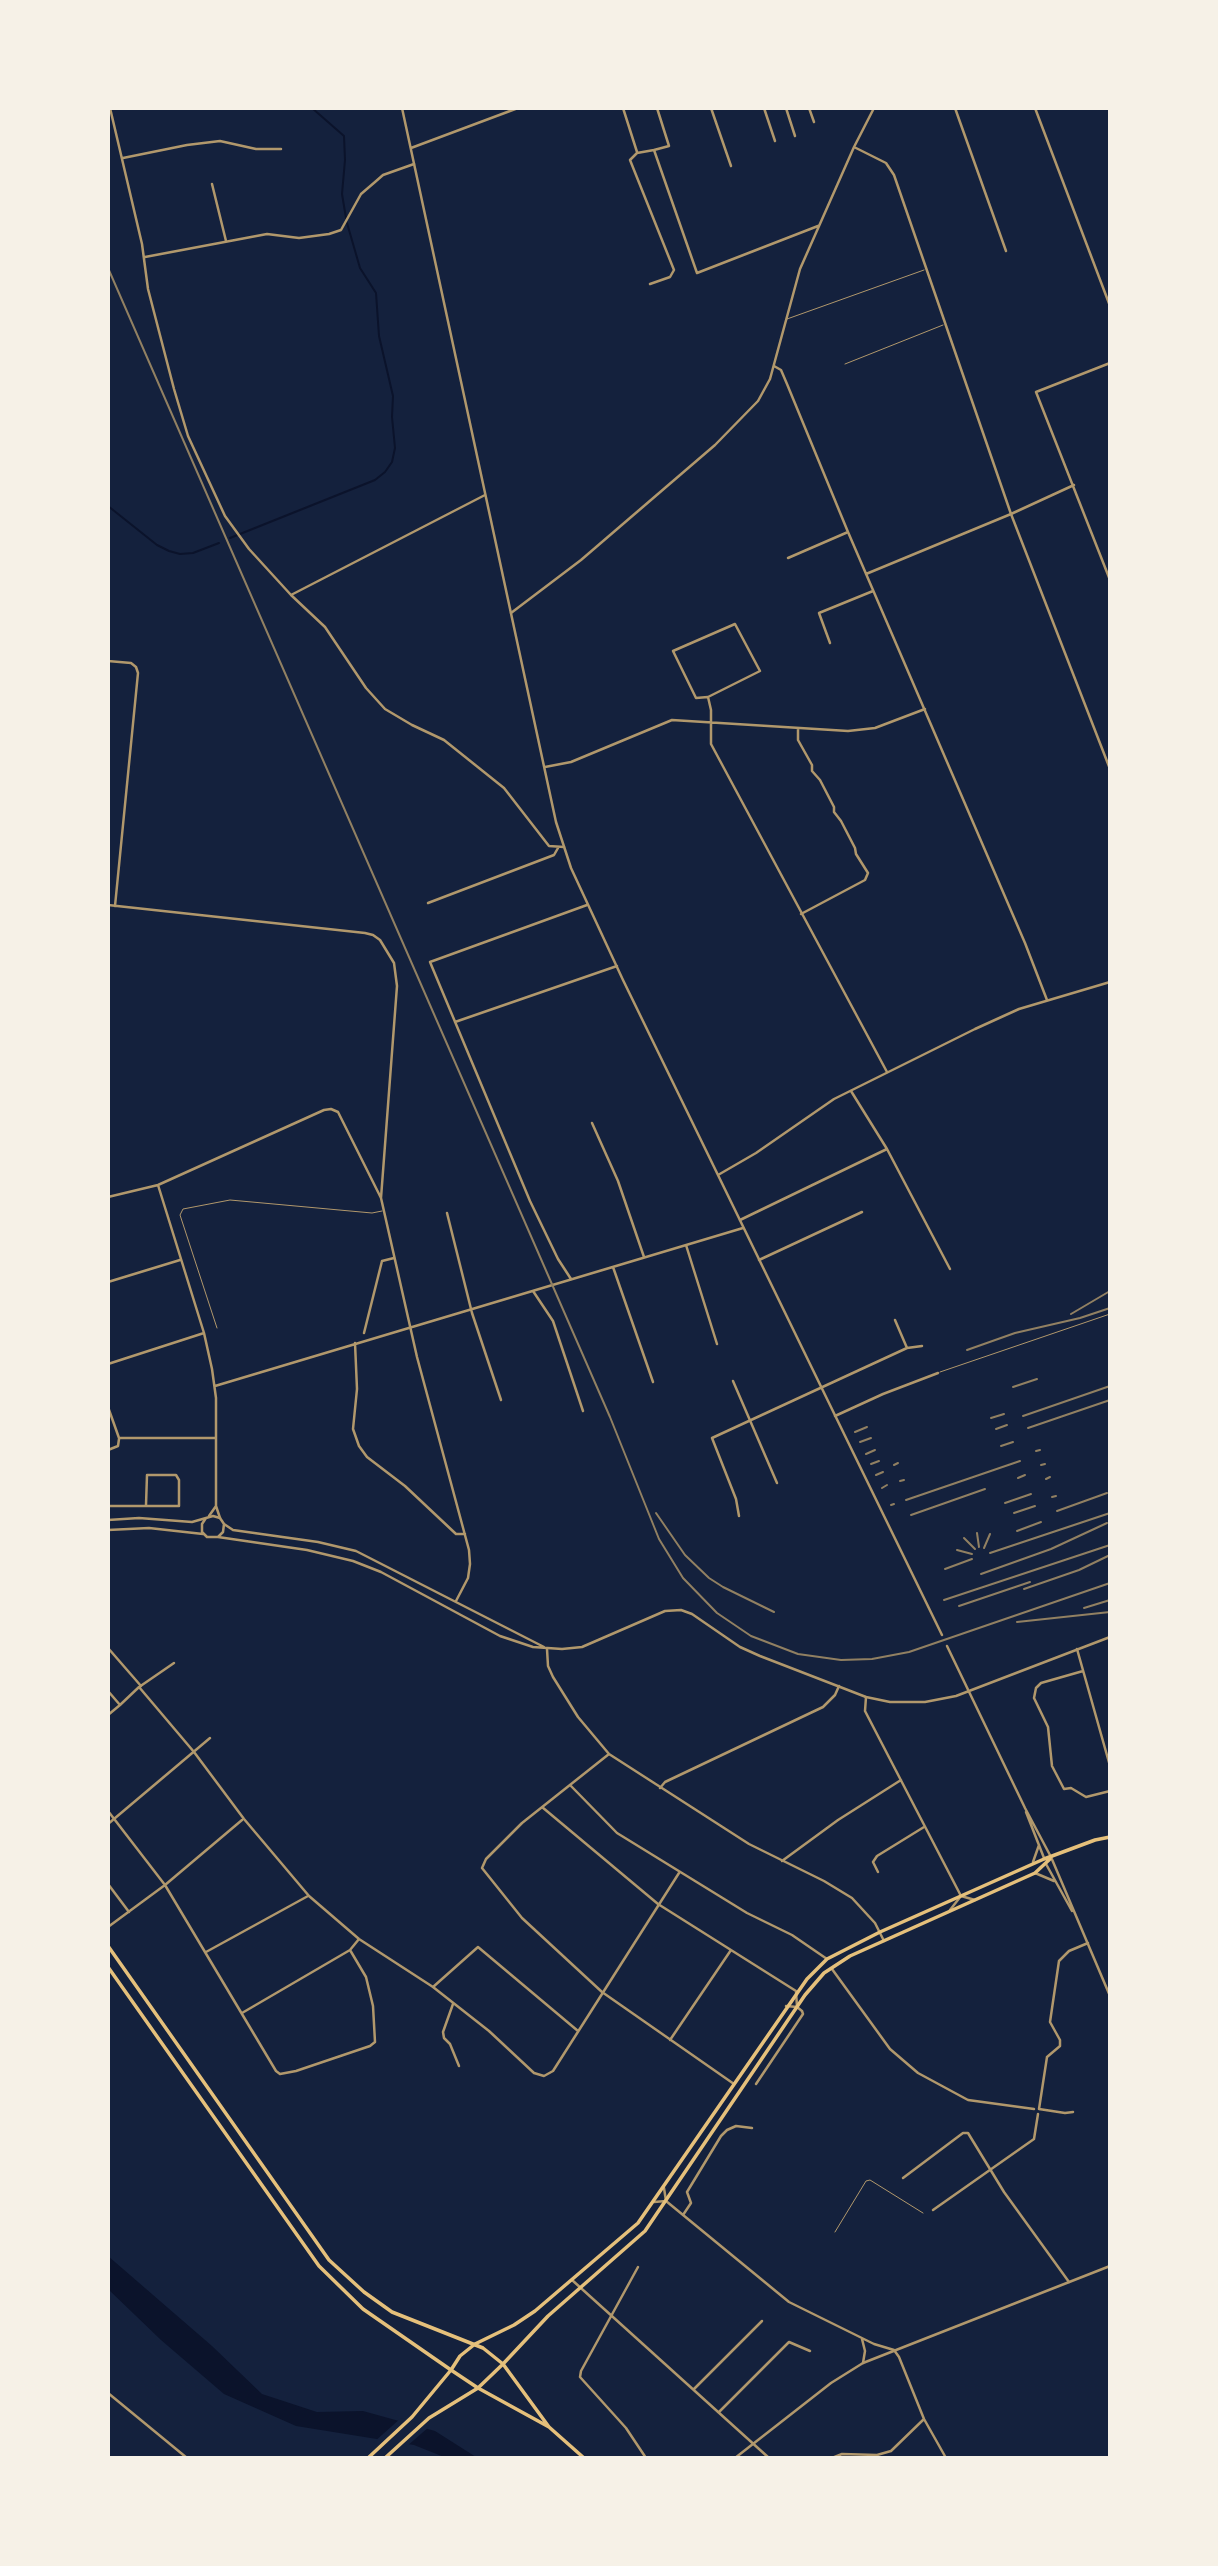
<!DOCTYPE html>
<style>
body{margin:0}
#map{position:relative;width:1218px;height:2566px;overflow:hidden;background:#14213d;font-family:"Sofia Sans Condensed",sans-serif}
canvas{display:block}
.frame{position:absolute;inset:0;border:110px solid #f6f1e7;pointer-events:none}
</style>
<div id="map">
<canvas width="1218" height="2566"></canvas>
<div class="frame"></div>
</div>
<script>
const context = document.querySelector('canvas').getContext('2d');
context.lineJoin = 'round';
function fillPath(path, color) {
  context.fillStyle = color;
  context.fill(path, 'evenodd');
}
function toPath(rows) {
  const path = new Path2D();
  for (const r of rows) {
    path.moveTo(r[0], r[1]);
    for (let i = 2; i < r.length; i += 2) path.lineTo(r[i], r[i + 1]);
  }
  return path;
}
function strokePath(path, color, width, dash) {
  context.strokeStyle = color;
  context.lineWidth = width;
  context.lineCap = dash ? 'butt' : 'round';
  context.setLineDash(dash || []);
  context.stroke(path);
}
fillPath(toPath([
 [108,2256,212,2346,262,2394,317,2412,363,2411,435,2431,476,2457,444,2457,414,2445,296,2426,224,2394,161,2340,109,2290]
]), '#0b132b');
fillPath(toPath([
 [401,2418,430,2426,406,2447,373,2443]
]), '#14213d');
strokePath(toPath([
 [312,108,344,136,345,160,342,194,346,218],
 [108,506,157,545,169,551,180,554,193,553,219,543],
 [230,538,375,480,385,472,392,462,395,448,392,417,393,396,379,336,376,293,360,268,347,223]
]), '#0b132b', 2);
strokePath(toPath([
 [787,319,924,270],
 [845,364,943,325],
 [217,1328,180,1215,183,1209,230,1200,372,1213,382,1211],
 [940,1372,1110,1314],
 [835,2232,866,2181,870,2180,923,2213]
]), '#b1986c', 1);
strokePath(toPath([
 [110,108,142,244,148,289,174,389,188,436,225,516,249,549,291,595,325,627,366,688,385,709,412,725,444,740,504,788,549,846,564,847],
 [623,108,637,152],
 [657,108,669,146,654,150,697,273,818,226],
 [711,108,731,166],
 [764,108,775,141],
 [786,108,795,136],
 [809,108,814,122],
 [955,108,1006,251],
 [1035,108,1110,306],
 [854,147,886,163,894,175,1011,514,1110,769],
 [123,158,187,145,220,141,256,149,281,149],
 [212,184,226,241],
 [145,257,267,234,299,238,329,234,341,230,361,194,375,182,383,175,414,164],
 [650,284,670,277,674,270,630,160,637,153,654,150],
 [1110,363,1036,392,1110,580],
 [774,366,781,370,787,384,848,532,1025,943,1047,1000],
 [788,558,848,532],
 [866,574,1011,514,1074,485],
 [291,595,485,495],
 [511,613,581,560,715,445,758,401,770,379,800,269,854,147,874,108],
 [830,643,819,613,873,591],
 [108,661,131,663,136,667,138,673,115,906],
 [708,697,760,671,735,624,673,651,696,698,708,697,711,710,711,744,887,1072],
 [798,728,798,740,812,765,812,771,820,780,834,807,834,812,841,821,855,848,856,854,868,873,865,880,801,914],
 [545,767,571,762,672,720,848,731,875,728,925,709],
 [428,903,554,855,558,848],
 [108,905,365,933,373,935,380,940,394,963,397,986,381,1198],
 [455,1022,617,966],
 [851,1091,887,1149,950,1269],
 [592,1123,618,1181,644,1257],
 [158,1185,204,1333,212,1369,216,1398,216,1506,220,1518],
 [108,1197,158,1185,324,1110,331,1109,338,1112,381,1198,417,1357,469,1550,470,1564,468,1578,456,1601],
 [447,1213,472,1313,501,1400],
 [740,1220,887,1149],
 [686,1245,717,1344],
 [759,1260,862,1212],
 [613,1267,653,1382],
 [571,1279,558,1259,530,1201,430,962,587,905],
 [108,1282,180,1260],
 [533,1291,553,1321,583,1411],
 [895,1320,907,1348],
 [364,1333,382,1261,394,1258],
 [355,1343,357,1389,353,1429,359,1446,367,1457,405,1486,456,1534,465,1534],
 [108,1364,204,1333],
 [733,1381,777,1483],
 [215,1386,743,1228],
 [108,1407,119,1438,216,1438],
 [835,1416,883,1394,938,1373],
 [108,1450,118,1446,119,1439],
 [108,1506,179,1506,179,1480,176,1475,147,1475,146,1505],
 [209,1516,216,1506],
 [739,1516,736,1499,712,1438,907,1348,922,1346],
 [108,1648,141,1686],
 [547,1649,548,1666,553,1677,578,1717,609,1754,749,1844,824,1881,852,1898,875,1923,884,1941],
 [1077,1649,1110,1766],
 [1083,1671,1041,1683,1036,1688,1034,1698,1048,1727,1052,1766,1064,1789,1071,1788,1086,1797,1110,1791],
 [142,1685,174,1663],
 [108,1691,120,1705,108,1715],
 [866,1697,865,1711,961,1896],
 [120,1705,139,1687,194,1752,244,1819,309,1896,359,1939,433,1987,489,2031,534,2073,544,2076,553,2071,679,1873],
 [609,1754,522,1823,486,1859,482,1868,522,1918,602,1992,734,2084],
 [571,1786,617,1833,747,1913,792,1935,827,1959],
 [660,1788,665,1782,823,1707,835,1695,839,1686],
 [542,1807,658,1904,796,1991,797,2007,802,2011,803,2014,756,2084],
 [108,1811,165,1885,276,2071,280,2074,296,2071,370,2046,375,2042,373,2006,366,1977,350,1950,359,1939],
 [108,1824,210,1738],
 [782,1861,838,1820,901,1780],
 [878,1872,873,1862,877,1856,924,1827],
 [108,1884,129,1912],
 [961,1896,975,1900],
 [950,1910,961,1896],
 [108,1927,165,1885,242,1820],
 [206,1952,308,1896],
 [832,1969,890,2049,918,2073,968,2100,1034,2109],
 [433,1987,478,1947,578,2031],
 [453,2004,443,2032,444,2038,450,2044,459,2066],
 [786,2006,797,2007],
 [242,2013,350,1950],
 [670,2040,731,1950],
 [1073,2112,1065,2113,1039,2109,1047,2057,1060,2046,1060,2040,1050,2022,1059,1961,1069,1951,1088,1943],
 [903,2178,963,2133,968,2133,1004,2192,1069,2282],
 [664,2188,666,2201,789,2302,874,2344,894,2350,899,2357,924,2419,946,2458],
 [654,2202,666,2201],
 [933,2210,1034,2139,1038,2114],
 [683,2215,691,2203,687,2192,721,2136,727,2130,736,2126,752,2128],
 [638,2267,581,2371,580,2377,626,2428,646,2458],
 [572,2280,769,2458],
 [862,2339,865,2351,863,2363],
 [694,2389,762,2321],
 [108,2393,187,2458],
 [719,2412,789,2342,810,2351],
 [832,2458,842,2454,877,2455,891,2451,924,2419]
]), '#b1986c', 2.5);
strokePath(toPath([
 [402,108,556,822,571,868,623,980,942,1635],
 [411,148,518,108],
 [718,1175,756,1153,834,1099,975,1029,1019,1009,1110,982],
 [108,1520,139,1518,192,1522,213,1516,220,1518,224,1524,223,1532,218,1537,207,1537,202,1532,202,1524,206,1518],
 [224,1524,233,1530,318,1542,356,1551,544,1647],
 [108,1530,149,1528,203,1534],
 [218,1537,307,1550,353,1561,381,1572,500,1636,533,1647,562,1649,582,1647,665,1611,681,1610,692,1614,740,1647,760,1656,866,1697,890,1702,925,1702,956,1696,1110,1637],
 [947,1646,1025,1808,1051,1857,1110,1996],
 [1026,1812,1044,1858],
 [1033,1862,1039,1845],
 [1046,1864,1072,1911],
 [1035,1873,1054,1881],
 [735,2458,831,2383,863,2363,1110,2266]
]), '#b1986c', 2.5);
strokePath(toPath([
 [549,2427,478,2388,451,2370,460,2356,475,2344,514,2325,535,2311,638,2223,807,1979,827,1959,880,1932,1044,1859,1095,1840,1110,1837],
 [584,2458,549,2427,503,2364,548,2316,645,2231,805,1995,824,1973,850,1956,1035,1873,1050,1859]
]), '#e5c07b', 3.5);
strokePath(toPath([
 [108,1946,329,2260,364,2292,392,2312,483,2348,503,2364,478,2388,429,2418,385,2458],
 [108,1967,319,2266,363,2309,451,2370,412,2417,368,2458]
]), '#e5c07b', 3.5);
strokePath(toPath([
 [108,268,610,1417,659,1539,683,1578,717,1613,751,1636,798,1654,841,1660,872,1659,909,1652,1110,1583],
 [1071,1314,1110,1291],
 [967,1350,1015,1333,1080,1318,1110,1308],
 [1013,1387,1037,1379],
 [1023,1416,1110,1386],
 [991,1418,1004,1414],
 [1028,1428,1110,1400],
 [996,1429,1007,1425],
 [855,1432,867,1427],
 [860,1442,871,1438],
 [1001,1446,1013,1442],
 [1036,1451,1040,1450],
 [866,1454,875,1450],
 [871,1464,879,1461],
 [894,1465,898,1463],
 [1041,1465,1045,1464],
 [876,1475,883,1472],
 [1018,1478,1025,1475],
 [1046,1479,1050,1477],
 [900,1481,904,1480],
 [882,1488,887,1485],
 [1052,1497,1056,1496],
 [906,1500,1020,1461],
 [1005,1503,1031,1494],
 [891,1505,894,1504],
 [1057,1511,1107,1493],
 [656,1513,685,1555,709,1578,723,1587,774,1612],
 [1014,1513,1035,1506],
 [911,1515,985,1489],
 [1017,1531,1041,1522],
 [977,1533,979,1547],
 [964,1538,975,1549],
 [984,1548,990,1534],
 [957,1550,972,1554],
 [990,1553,1110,1513],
 [945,1569,972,1559],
 [981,1574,1051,1549,1107,1523],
 [1024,1589,1079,1570,1110,1555],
 [944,1600,1110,1545],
 [959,1606,1030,1582],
 [1084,1608,1110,1600],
 [1017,1622,1110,1612]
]), '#918062', 2);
</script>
